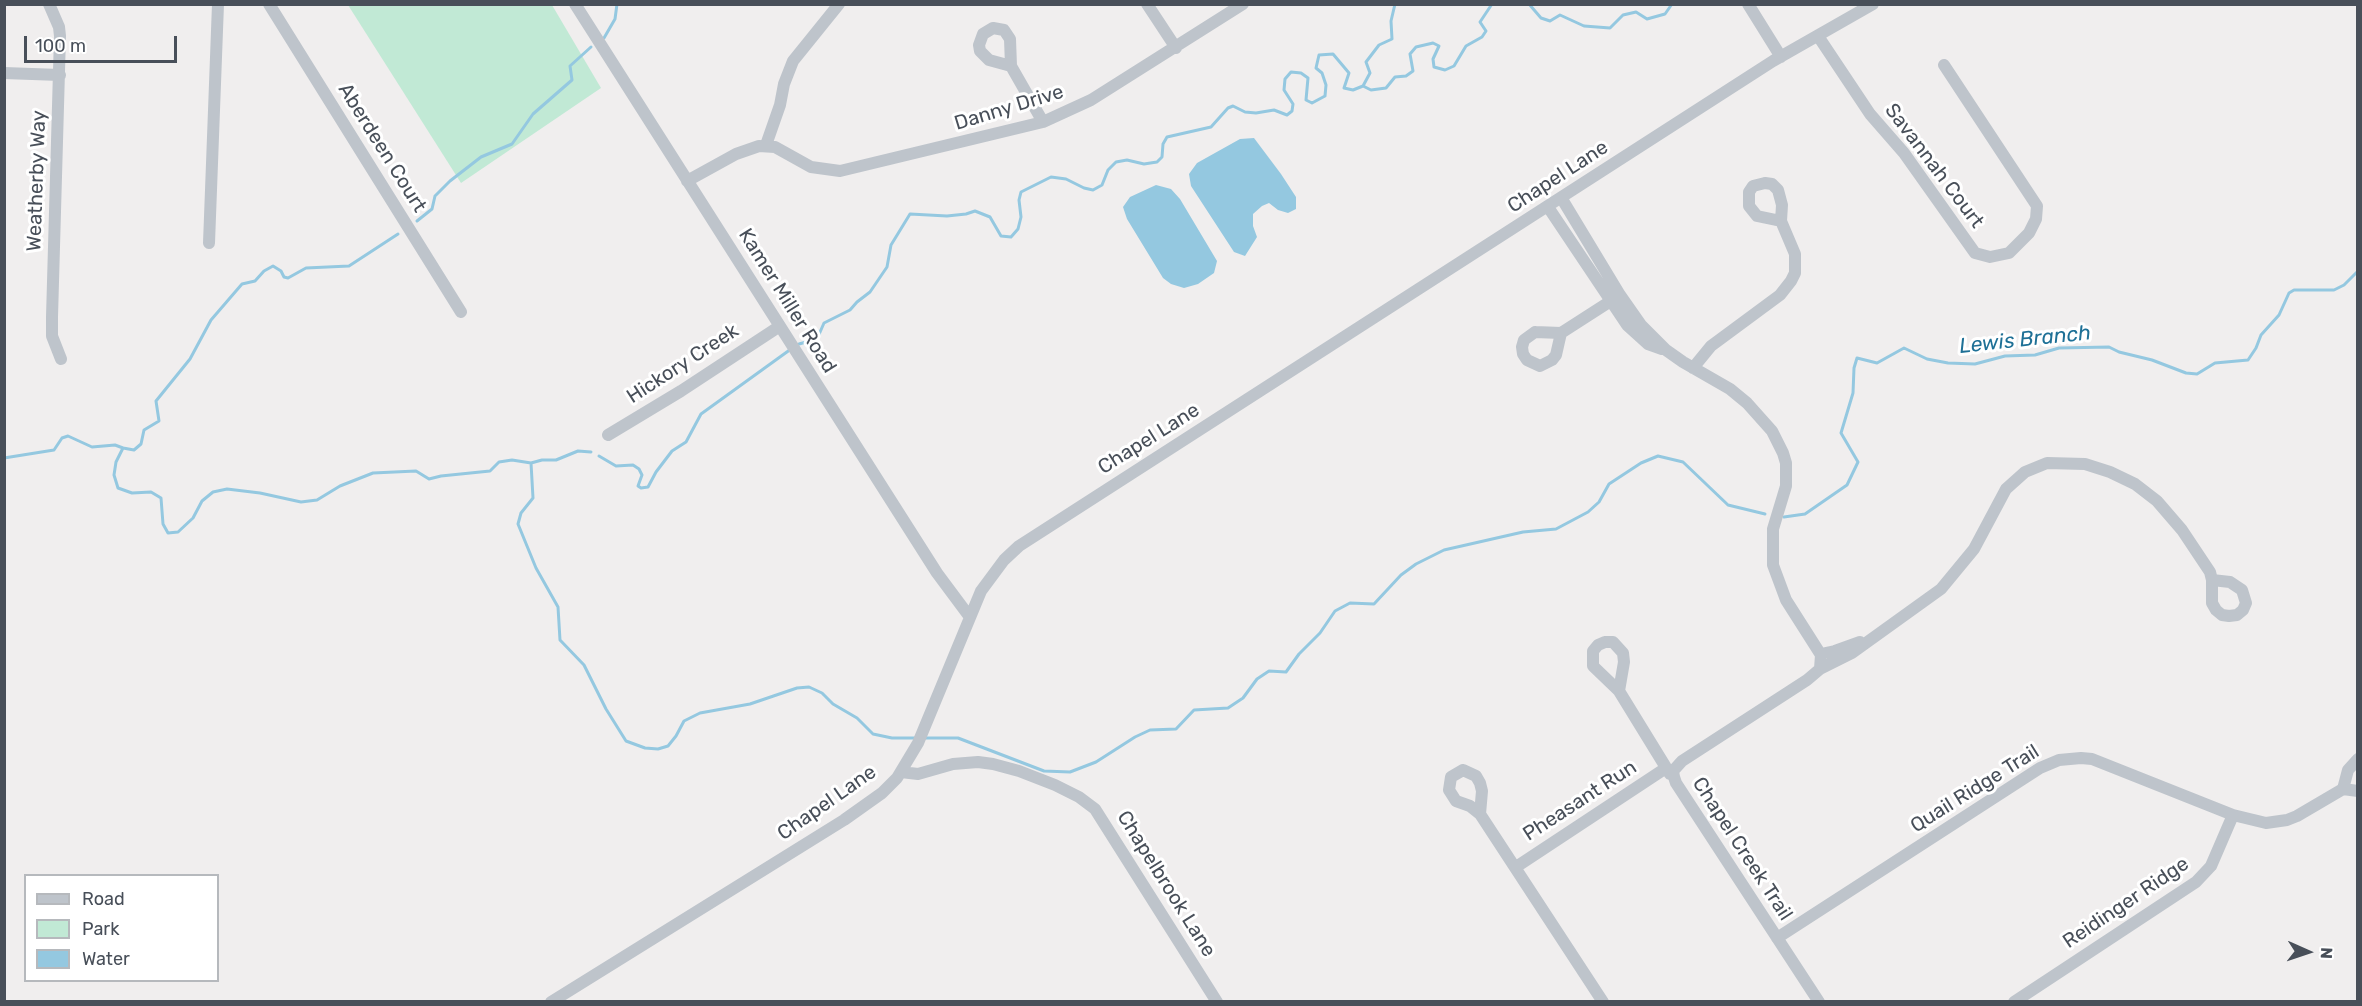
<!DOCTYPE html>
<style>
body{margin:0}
#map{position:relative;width:2362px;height:1006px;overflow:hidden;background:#f0eeee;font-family:Rubik,sans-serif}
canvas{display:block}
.frame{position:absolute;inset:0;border:6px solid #484f59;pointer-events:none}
.legend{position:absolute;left:24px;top:874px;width:195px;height:108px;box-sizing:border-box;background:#fff;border:2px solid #b6b9bd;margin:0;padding:8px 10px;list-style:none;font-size:18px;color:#484f59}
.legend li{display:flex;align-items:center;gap:12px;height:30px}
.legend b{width:30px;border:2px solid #b6b9bd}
.north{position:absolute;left:2278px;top:922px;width:60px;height:60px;-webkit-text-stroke:4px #fff;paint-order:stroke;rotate:93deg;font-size:16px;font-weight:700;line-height:24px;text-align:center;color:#484f59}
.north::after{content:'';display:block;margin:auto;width:21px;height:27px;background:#484f59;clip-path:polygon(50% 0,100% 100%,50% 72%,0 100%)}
.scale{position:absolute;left:24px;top:36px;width:153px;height:27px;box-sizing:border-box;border:3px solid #484f59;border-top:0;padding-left:8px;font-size:18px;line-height:21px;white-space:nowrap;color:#484f59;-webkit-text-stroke:4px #fff;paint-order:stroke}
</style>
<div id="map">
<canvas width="2362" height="1006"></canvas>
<div class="frame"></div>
<ul class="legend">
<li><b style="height:8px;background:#bec4cb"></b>Road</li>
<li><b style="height:16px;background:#c1e9d5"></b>Park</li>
<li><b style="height:16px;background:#94c8e0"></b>Water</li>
</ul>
<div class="north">N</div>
<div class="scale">100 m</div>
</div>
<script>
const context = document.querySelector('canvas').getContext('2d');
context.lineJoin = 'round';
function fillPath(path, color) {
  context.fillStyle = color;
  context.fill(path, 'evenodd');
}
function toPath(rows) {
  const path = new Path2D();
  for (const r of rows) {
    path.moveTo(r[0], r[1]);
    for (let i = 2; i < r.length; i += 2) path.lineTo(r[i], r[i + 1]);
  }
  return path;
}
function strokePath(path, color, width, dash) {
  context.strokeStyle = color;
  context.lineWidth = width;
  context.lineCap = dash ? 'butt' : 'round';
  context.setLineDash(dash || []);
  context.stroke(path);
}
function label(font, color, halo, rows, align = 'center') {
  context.font = font + ' Rubik,sans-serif';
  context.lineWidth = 6;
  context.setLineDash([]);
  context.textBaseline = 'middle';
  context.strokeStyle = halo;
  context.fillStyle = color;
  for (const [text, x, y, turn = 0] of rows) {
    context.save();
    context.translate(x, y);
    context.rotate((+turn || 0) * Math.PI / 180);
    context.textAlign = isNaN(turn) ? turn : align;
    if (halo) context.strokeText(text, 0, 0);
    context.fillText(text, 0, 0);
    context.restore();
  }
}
fillPath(toPath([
 [348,5,552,5,601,88,461,183]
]), '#c1e9d5');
fillPath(toPath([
 [1254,138,1281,174,1296,197,1296,209,1288,213,1278,210,1269,203,1262,206,1253,214,1253,226,1257,237,1245,256,1234,252,1191,186,1189,174,1197,163,1240,139],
 [1156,185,1171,189,1180,199,1217,261,1214,273,1198,284,1184,288,1171,284,1163,278,1127,219,1123,207,1130,197]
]), '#94c8e0');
strokePath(toPath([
 [1529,4,1541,18,1550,21,1560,15,1584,26,1610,28,1623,15,1636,12,1647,19,1665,14,1672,4],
 [604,38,615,19,617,4],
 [1363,86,1371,90,1386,88,1395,77,1406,76,1413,71,1410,54,1416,47,1433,43,1439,46,1433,59,1434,67,1445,70,1454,66,1466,46,1482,37,1486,31,1480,22,1492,4],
 [417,221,432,209,435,196,450,181,481,157,512,144,533,114,572,80,570,66,591,47],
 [799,344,817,339,824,323,850,310,857,302,870,292,887,267,891,245,910,214,947,216,966,214,975,211,990,217,1001,236,1011,237,1018,229,1021,217,1019,200,1021,192,1051,177,1066,179,1084,188,1093,190,1102,185,1108,170,1116,162,1127,160,1144,164,1157,162,1162,157,1163,144,1167,137,1211,127,1228,108,1233,106,1245,112,1256,113,1274,110,1287,115,1292,111,1293,104,1284,90,1285,79,1291,72,1301,73,1308,78,1306,100,1312,103,1325,96,1326,85,1322,73,1316,68,1319,55,1333,54,1349,73,1344,88,1353,90,1363,86,1370,73,1366,62,1379,45,1392,39,1391,21,1395,4],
 [123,448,134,450,141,444,144,430,159,421,156,401,190,359,211,320,242,284,255,281,264,271,273,266,281,271,284,277,288,278,306,268,349,266,398,234],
 [599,456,616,466,633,465,639,469,642,475,638,486,641,488,648,487,656,472,672,451,686,442,701,414,791,349],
 [4,458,54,450,62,438,68,436,92,447,115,445,123,448,116,462,114,475,118,488,132,493,151,492,161,498,163,524,168,533,178,532,193,518,202,501,213,492,227,489,260,493,301,502,317,500,340,486,373,473,416,471,429,479,441,476,490,471,499,462,512,460,531,463,542,460,556,460,578,451,591,452],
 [531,463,533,498,521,513,518,524,536,568,558,607,560,640,584,665,606,709,626,741,645,748,658,749,668,746,676,736,684,721,700,713,750,704,797,688,809,687,822,693,833,704,857,718,873,734,892,738,915,738],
 [1784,517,1805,514,1847,485,1858,462,1841,433,1853,393,1854,368,1857,358,1877,363,1904,348,1927,359,1948,363,1975,364,2005,356,2035,355,2059,348,2109,347,2119,352,2152,360,2186,373,2197,374,2215,363,2248,360,2256,348,2261,335,2279,315,2289,293,2294,290,2334,290,2344,285,2358,271],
 [925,738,958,738,1044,771,1070,772,1096,762,1135,737,1150,730,1176,729,1194,710,1228,708,1243,698,1257,679,1269,671,1286,672,1299,654,1320,633,1335,611,1350,603,1374,604,1401,575,1416,564,1444,550,1523,532,1556,529,1588,512,1599,502,1609,484,1641,463,1658,456,1683,462,1728,505,1765,514]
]), '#94c8e0', 3);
strokePath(toPath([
 [49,4,59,27,60,36,52,317,52,336,61,359],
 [269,4,461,312],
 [575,4,937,573,969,616],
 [1147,4,1176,48],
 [1748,4,1781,57],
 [993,28,1004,30,1010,39,1011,66,989,60,980,51,979,45,983,34,993,28],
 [1818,36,1870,114,1904,153,1975,253,1990,257,2009,253,2029,233,2036,219,2037,206,1944,65],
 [1011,66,1043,122],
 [4,73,60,75],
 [766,145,780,105,784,84,793,61,839,4],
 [687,181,736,154,759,146,775,147,811,167,840,171,1043,122,1091,100,1243,4],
 [1765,183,1772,184,1778,190,1782,205,1781,221,1757,216,1749,206,1749,192,1753,186,1765,183],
 [1562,199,1620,295,1641,325,1666,350,1683,362,1730,389,1747,403,1772,431,1783,453,1786,463,1786,486,1773,529,1773,565,1786,600,1821,655,1820,669,1807,680,1682,761,1673,771,1674,777,1676,783,1819,1002],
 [1548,207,1627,325,1648,344,1662,349],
 [209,243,218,4],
 [1535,332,1561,333,1556,355,1552,360,1540,366,1527,360,1523,354,1522,347,1524,340,1535,332],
 [1561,333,1617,297],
 [1693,368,1711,346,1780,295,1791,281,1795,273,1795,254,1781,221],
 [608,435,681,391,780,326],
 [2212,580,2230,582,2242,590,2246,603,2243,610,2237,615,2229,616,2222,615,2216,610,2212,603,2212,580],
 [1605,642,1613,642,1623,653,1624,662,1619,691,1593,666,1593,651,1598,645,1605,642],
 [1821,654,1835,651,1860,642],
 [1820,669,1852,653,1941,589,1974,549,2006,489,2025,472,2047,463,2085,464,2110,472,2135,484,2157,501,2182,530,2210,572,2212,580],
 [1619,691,1670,774],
 [2358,759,2348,770,2343,789,2358,791],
 [1463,770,1476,776,1480,783,1482,791,1480,814,1470,806,1456,801,1449,790,1451,777,1463,770],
 [901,772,918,774,953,764,978,762,993,764,1019,771,1055,785,1079,797,1095,809,1217,1002],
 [1480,814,1603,1002],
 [1516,867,1666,768],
 [1777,938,2040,768,2059,760,2081,758,2092,759,2233,815,2266,823,2287,820,2297,816,2343,789],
 [551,1002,844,820,882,793,897,778,918,743,981,591,1004,560,1019,546,1773,61,1873,4],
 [2014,1002,2196,882,2211,866,2233,815]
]), '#bec4cb', 12);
label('20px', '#484f59', '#fff', [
 ["Danny Drive",1009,108,-17],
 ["Aberdeen Court",382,148,58],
 ["Savannah Court",1934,166,53],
 ["Chapel Lane",1558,177,-33],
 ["Weatherby Way",37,181,-88],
 ["Kamer Miller Road",787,301,58],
 ["Hickory Creek",683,364,-33],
 ["Chapel Lane",1149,439,-32],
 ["Quail Ridge Trail",1975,789,-32],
 ["Pheasant Run",1580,801,-33],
 ["Chapel Lane",827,803,-35],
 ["Chapel Creek Trail",1742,849,57],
 ["Chapelbrook Lane",1166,884,58],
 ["Reidinger Ridge",2126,903,-34]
]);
label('italic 21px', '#1e7096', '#fff', [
 ["Lewis Branch",2025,340,-6]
]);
</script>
